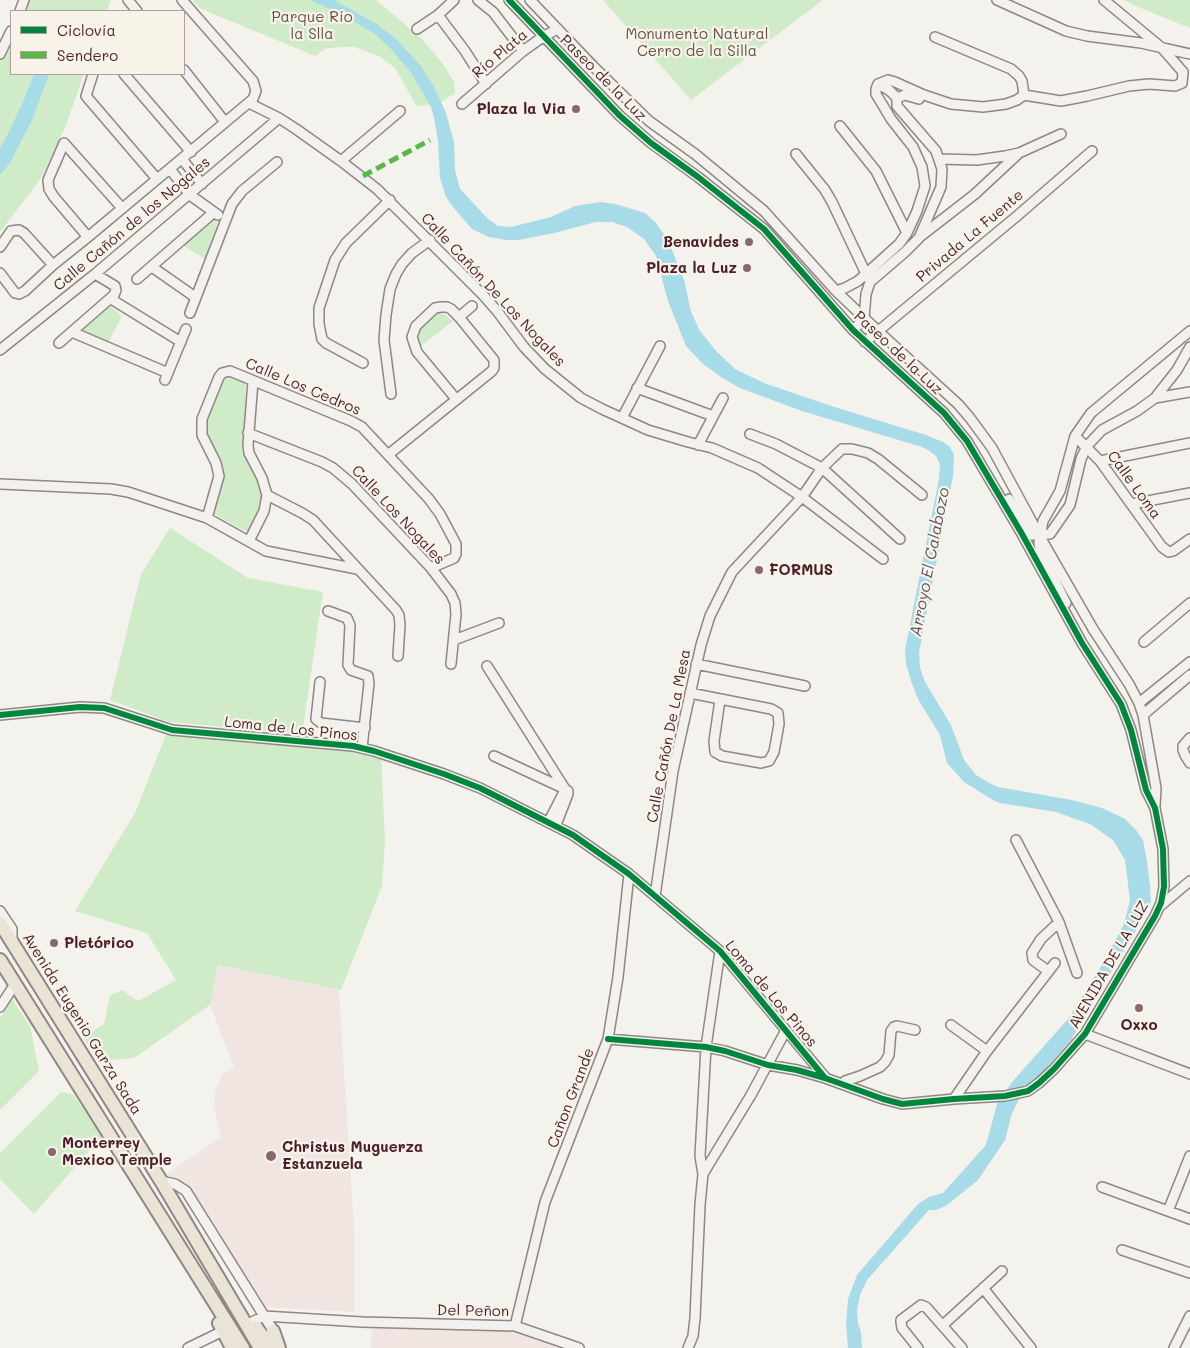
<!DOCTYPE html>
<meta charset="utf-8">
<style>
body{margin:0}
#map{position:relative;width:1190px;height:1348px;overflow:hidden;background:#f4f2ec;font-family:Mali,sans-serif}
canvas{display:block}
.legend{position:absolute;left:10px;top:10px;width:175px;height:65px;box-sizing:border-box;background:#f7f3e8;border:1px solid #b29e9c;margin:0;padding:6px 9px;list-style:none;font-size:15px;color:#4a1f2b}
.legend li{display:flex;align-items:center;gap:10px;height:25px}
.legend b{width:25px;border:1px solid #b29e9c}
</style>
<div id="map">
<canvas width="1190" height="1348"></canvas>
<ul class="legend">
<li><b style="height:6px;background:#00873e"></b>Ciclovía</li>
<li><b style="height:6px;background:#58b947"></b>Sendero</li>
</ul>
</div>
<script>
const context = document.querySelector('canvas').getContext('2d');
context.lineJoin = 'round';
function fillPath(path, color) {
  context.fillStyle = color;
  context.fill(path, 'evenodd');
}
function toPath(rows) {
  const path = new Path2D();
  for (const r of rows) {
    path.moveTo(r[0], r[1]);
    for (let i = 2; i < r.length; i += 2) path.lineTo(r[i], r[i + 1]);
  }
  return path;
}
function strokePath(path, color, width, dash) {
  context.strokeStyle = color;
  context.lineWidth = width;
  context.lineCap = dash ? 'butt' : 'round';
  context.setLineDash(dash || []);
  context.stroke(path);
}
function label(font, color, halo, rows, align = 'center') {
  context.font = font + ' Mali,sans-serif';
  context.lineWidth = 4.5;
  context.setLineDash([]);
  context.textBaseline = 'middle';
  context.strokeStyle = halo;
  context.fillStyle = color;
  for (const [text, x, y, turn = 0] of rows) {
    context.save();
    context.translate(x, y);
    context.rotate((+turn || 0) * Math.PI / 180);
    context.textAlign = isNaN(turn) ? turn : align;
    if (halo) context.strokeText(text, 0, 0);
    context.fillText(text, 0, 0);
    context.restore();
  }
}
fillPath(toPath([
 [218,965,339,990,354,1228,354,1312,264,1307,189,1187,180,1179,165,1175,221,1137,214,1109,215,1091,222,1075,234,1067,210,1005],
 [372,1328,510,1328,557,1344,556,1348,371,1348]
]), '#f1e5e2');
fillPath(toPath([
 [19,0,111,0,107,11,15,11],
 [193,0,376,0,421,38,443,64,454,82,455,93,440,103,422,106,416,105,395,68,379,56,354,47,341,47,325,49,315,56,199,8],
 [603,0,823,0,691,100],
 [1123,0,1190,0,1190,28,1133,5],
 [11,24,11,74,84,74,66,125,45,170,39,181,0,232,0,53,4,47],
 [212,218,218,221,205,259,183,245],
 [108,305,122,316,108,343,85,333,81,327],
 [443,313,453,321,421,346,416,339,417,328,434,315],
 [225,375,246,381,244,449,262,485,263,501,258,518,247,532,212,513,221,486,222,466,203,432,205,420],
 [170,528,248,578,323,592,302,734,169,722,110,700,141,574],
 [167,732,332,748,381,756,385,841,382,886,341,990,218,965,210,1005,134,1058,99,1061,83,1037,104,1024,110,995,122,990,138,1001,176,980,147,933,75,911,135,813],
 [12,999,30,1026,39,1071,0,1110,0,1018],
 [61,1092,73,1094,102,1136,34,1214,0,1179,0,1153]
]), '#d0ebc7');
fillPath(toPath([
 [310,0,334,0,375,23,395,38,420,65,433,85,446,113,454,142,455,170,460,189,488,219,498,226,511,227,551,217,575,206,600,202,615,204,645,213,656,223,668,240,684,280,691,312,700,331,716,351,735,369,764,383,831,406,926,435,943,442,950,447,954,455,953,476,919,652,920,668,925,682,951,725,964,760,976,775,989,783,998,787,1072,800,1102,808,1125,819,1136,830,1143,840,1147,862,1150,886,1151,902,1149,908,1071,1040,1018,1101,1012,1113,1005,1140,978,1180,946,1206,936,1210,929,1210,867,1280,860,1295,857,1311,858,1323,861,1333,862,1348,848,1348,846,1324,848,1299,857,1275,918,1204,929,1197,943,1193,986,1145,997,1104,1013,1081,1068,1019,1103,963,1124,924,1130,900,1125,860,1113,840,1090,824,1056,812,1000,803,993,800,964,782,947,763,940,735,918,699,911,681,906,663,905,650,939,479,940,465,936,456,928,450,922,447,802,411,740,388,721,377,702,363,686,346,668,301,656,256,644,239,627,227,612,222,596,222,554,233,519,240,506,240,489,237,472,229,453,207,446,197,440,178,438,141,434,117,431,107,412,74,390,48,375,34,341,14],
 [34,74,49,74,33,118,10,163,0,175,0,148,8,134,23,102]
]), '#a6dbe7');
const minor = toPath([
 [128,0,137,11],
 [478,0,493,12,523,51],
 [509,0,620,116,651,143,698,177,764,229,853,330,944,413,967,441,1022,534,1082,643,1121,704,1131,730,1146,790,1155,808,1163,849,1164,887,1161,903,1155,916,1085,1034,1054,1069,1039,1083,1028,1091,1005,1096,954,1099,902,1104,883,1099,825,1078,797,1070,768,1065,725,1051,706,1047,608,1039],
 [530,0,593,66,649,121,695,154,764,211,836,291,878,331,958,404,970,418,992,448,1039,535,1093,629,1129,684,1139,703,1143,715,1156,788,1155,806],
 [997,0,1066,31,1087,36,1141,43,1190,54],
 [20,11,24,0],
 [438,15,465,51,486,84],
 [417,29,438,15,454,0],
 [935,37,1011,69,1019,76,1022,81,1024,95],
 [0,54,11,31],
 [184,70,225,122],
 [93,74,86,96,157,179],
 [124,74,191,152],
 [878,84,889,90,897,98],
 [897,98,905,95,919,99],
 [249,103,279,118,296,129,341,161,377,189,483,295,497,311,524,347,545,369,581,398,602,409,648,430,688,442,712,448,758,468,802,497,883,559],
 [462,104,523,51,544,36,558,29],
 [840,126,876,171,907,233],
 [796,154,825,190,832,202,868,278],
 [182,159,202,184],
 [940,159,977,160,1005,156,1019,153,1061,134],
 [341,161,400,111],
 [170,169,190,195,218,215],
 [921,236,975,194,1019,153],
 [88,237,54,197,49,189,48,180,64,143,122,208],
 [0,247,11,231,19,230,24,233,53,265],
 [152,267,195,297],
 [0,273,15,293,19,294,25,291,53,265,88,237,253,99,256,91,253,81,182,0],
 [137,279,213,213],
 [836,291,845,288,858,281,899,244,907,233,917,211,925,186,922,167,913,147,891,119,876,94,876,89,878,84,888,80,895,82,924,95,951,104,983,107,1006,104,1017,100,1024,95,1061,101,1087,96,1129,86,1149,84,1175,86,1182,83,1183,72,1162,48,1104,0],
 [111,299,181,342],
 [190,313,232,204,242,191,277,162],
 [459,317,472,306],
 [853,330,864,319,866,294,870,282,905,252,919,238,941,187,942,169,936,151,897,106,897,98],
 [72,332,168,373],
 [865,342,1017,216,1092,151],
 [59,343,114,295,116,290,115,286,95,274],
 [0,350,95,274,279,118],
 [363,363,326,343,322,339,319,324,319,308,335,260,346,243,390,200],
 [165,380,186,329],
 [637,388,713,416],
 [391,394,384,340,386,315,390,289,396,274,402,264,412,253,430,240],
 [1155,398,1190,392],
 [622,418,660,346],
 [248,433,322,462,333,468,352,484,431,568,451,594,455,603,456,614,451,664],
 [750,434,776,444,822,468,900,539],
 [1075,436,1100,461,1162,547,1169,552,1173,551,1190,539],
 [698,445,723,398],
 [389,454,492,371,494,368,494,360,459,317,451,309,447,307,441,307,435,308,416,326,412,337,417,352,456,399],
 [1100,461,1190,443],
 [0,484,111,489,128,492,207,518,266,551,357,569],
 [267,495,302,513,313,520,396,610,399,615,400,625,398,656],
 [1009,499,1031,535,1050,534,1070,505,1081,459,1087,446,1102,430,1137,411,1155,398,1177,370,1190,347],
 [1132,504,1190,493],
 [207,518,219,476,216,463,202,435,202,419,219,377,222,373,230,371,351,421,362,427,429,499,440,514,456,544,456,554,454,558,431,568],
 [249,541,264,511,267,495,262,478,249,453,248,445,253,381],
 [1066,603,1041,553,1039,543,1043,521,1060,491,1075,436,1091,413,1190,331],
 [328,611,347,618,350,625,348,665,351,670,368,676,369,683,362,748],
 [454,640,499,623],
 [1144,642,1190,603],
 [696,664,805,686],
 [487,666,565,789,568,791,568,794,556,825],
 [320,682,316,719,321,723,365,728],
 [690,693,771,709,778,713,779,724,774,752,769,761,761,763,722,756,715,752,714,741,720,700],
 [1139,703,1190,662],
 [0,715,80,707,104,708,172,730,353,746,374,751,444,774,480,788,573,835,629,874,720,951,825,1077],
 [1143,715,1190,675],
 [1190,738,1183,746,1183,750,1185,755,1190,763],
 [494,756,565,789],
 [549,821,564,792],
 [1016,840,1059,922,1077,973],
 [655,896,673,771,701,645,710,616,732,572,802,497,822,468,842,449,852,449,868,453,878,459,922,495],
 [1159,907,1190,881],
 [0,911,12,929,12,942],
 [1048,971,1033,960,1032,953,1041,939,1059,922],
 [0,1007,15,984],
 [951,1025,987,1051],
 [1085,1034,1190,1074],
 [843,1084,845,1081,860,1076,880,1067,885,1062,889,1055,891,1031,894,1027,897,1026,915,1030],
 [954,1099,987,1051,1055,963],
 [703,1174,700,1156,706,1047,720,951],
 [161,1181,175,1184,186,1191,276,1335],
 [1102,1187,1190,1219],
 [1168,1211,1190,1156],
 [1122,1250,1190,1273],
 [983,1288,1031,1348],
 [252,1322,264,1316,362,1322,515,1326,579,1348],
 [943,1325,1002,1271],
 [515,1326,545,1202,608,1039,618,977,629,874],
 [188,1348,223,1331],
 [688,1348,693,1336,695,1318,700,1205,703,1174,751,1095,786,1030],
 [918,1348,902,1328,901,1322,901,1320,921,1305,926,1307,962,1348],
 [1174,1348,1190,1316]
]);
const highway = toPath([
 [0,923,161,1181,260,1348],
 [0,960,243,1348],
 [219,1323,232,1348],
 [256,1327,271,1348],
 [273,1331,279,1348]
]);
strokePath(minor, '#8f8685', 12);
strokePath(highway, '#8f8685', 16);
strokePath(minor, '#f2f1ed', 9);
strokePath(highway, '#e9e4d6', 12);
strokePath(toPath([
 [363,176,430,140]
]), '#58b947', 5, [10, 5]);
strokePath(toPath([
 [509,0,620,116,651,143,698,177,764,229,853,330,944,413,967,441,1022,534,1082,643,1121,704,1131,730,1146,790,1155,808,1163,849,1164,887,1161,903,1155,916,1085,1034,1054,1069,1039,1083,1028,1091,1005,1096,954,1099,902,1104,883,1099,825,1078,797,1070,768,1065,725,1051,706,1047,608,1039],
 [0,715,80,707,104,708,172,730,353,746,374,751,444,774,480,788,573,835,629,874,720,951,825,1078]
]), '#00873e', 6);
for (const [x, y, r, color] of [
 [576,109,5,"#86696f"],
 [749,242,5,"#86696f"],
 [747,268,5,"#86696f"],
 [759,570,5,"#86696f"],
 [54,943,5,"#86696f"],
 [1139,1008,5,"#86696f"],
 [52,1152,5,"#86696f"],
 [271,1156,6,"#86696f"]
]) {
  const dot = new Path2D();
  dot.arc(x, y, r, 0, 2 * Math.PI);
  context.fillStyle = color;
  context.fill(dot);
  strokePath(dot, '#f7f3e8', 2);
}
label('15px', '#64514a', '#f7f3e8', [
 ["Parque Río",312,17],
 ["la Slla",312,34],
 ["Monumento Natural",697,34],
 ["Cerro de la Silla",697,51]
]);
label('15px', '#4a1f2b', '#f7f3e8', [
 ["Río Plata",500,54,-40],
 ["Paseo de la Luz",603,78,45],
 ["Calle Cañón de los Nogales",132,224,-40],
 ["Privada La Fuente",970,236,-40],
 ["Calle Cañón De Los Nogales",493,290,47],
 ["Paseo de la Luz",898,353,43],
 ["Calle Los Cedros",303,387,23],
 ["Calle Loma",1134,485,54],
 ["Calle Los Nogales",398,515,47],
 ["Loma de Los Pinos",291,729,6],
 ["Calle Cañón De La Mesa",669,736,-79],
 ["AVENIDA DE LA LUZ",1109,965,-60],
 ["Loma de Los Pinos",771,994,50],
 ["Avenida Eugenio Garza Sada",82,1024,58],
 ["Cañon Grande",571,1098,-69],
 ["Del Peñon",473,1311,1]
]);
label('bold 15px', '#4a1f2b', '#f7f3e8', [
 ["Plaza la Via",566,109,"right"],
 ["Benavides",739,242,"right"],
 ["Plaza la Luz",737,268,"right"],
 ["FORMUS",769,570],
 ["Pletórico",64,943],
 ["Oxxo",1139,1025,"center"],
 ["Monterrey",62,1143],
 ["Mexico Temple",62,1160],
 ["Christus Muguerza",282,1147],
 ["Estanzuela",282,1164]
], 'left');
label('italic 16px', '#5c5463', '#f7f3e8', [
 ["Arroyo El Calabozo",930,562,-79]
]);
</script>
